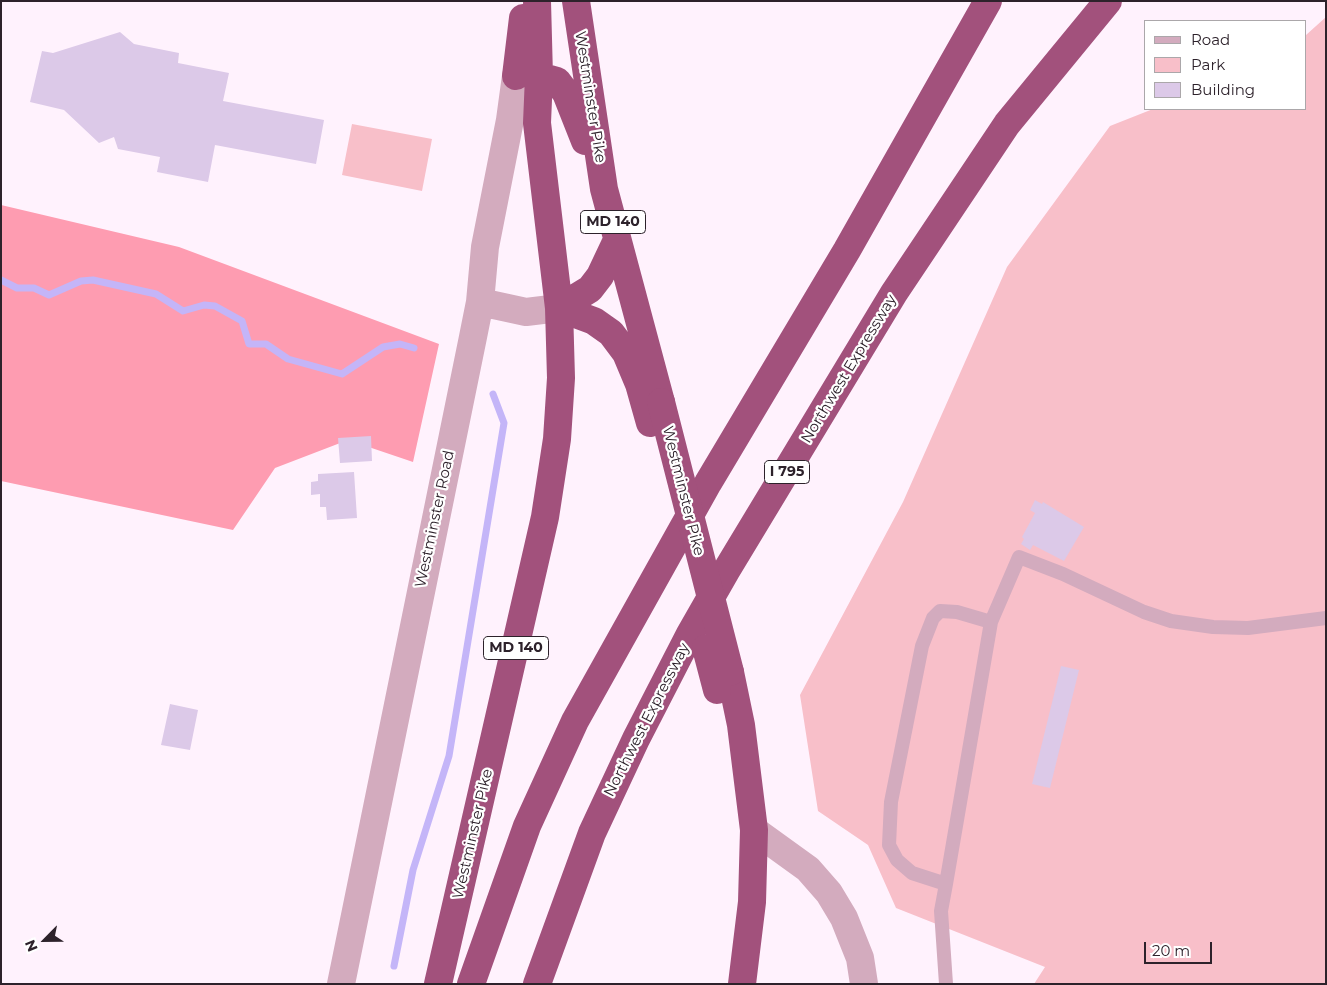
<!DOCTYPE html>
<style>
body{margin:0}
#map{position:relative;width:1327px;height:985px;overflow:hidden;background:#fff2fd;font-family:Montserrat,sans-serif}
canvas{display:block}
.frame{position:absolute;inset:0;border:2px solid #2d222b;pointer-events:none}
.legend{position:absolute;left:1144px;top:20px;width:162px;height:90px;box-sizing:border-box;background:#fff;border:1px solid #aba7aa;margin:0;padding:6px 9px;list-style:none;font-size:15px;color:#2d222b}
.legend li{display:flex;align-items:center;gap:10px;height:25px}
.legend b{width:25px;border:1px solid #aba7aa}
.north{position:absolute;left:20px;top:915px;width:50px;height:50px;-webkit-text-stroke:4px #fff;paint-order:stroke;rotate:247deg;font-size:14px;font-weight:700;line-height:20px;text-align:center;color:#2d222b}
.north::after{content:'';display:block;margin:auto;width:18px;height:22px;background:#2d222b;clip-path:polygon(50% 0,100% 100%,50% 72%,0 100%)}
.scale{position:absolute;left:1144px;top:942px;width:68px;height:22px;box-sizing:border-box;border:2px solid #2d222b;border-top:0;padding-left:6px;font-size:15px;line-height:18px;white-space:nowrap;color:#2d222b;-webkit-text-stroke:4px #fff;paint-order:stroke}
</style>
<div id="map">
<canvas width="1327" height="985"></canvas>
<div class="frame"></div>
<ul class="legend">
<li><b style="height:6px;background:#d3abbe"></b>Road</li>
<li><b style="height:14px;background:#f8bfc9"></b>Park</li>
<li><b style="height:14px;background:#dcc9e8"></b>Building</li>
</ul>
<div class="north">N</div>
<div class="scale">20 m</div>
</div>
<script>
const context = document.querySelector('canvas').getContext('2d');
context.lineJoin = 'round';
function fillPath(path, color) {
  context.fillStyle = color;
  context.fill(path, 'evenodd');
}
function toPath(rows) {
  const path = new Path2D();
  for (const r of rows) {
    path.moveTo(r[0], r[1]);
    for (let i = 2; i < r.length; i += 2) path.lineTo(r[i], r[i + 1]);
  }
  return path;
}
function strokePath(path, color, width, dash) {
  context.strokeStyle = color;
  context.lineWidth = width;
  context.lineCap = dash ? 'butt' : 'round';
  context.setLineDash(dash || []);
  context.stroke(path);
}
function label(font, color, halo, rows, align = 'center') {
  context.font = font + ' Montserrat,sans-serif';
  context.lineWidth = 4.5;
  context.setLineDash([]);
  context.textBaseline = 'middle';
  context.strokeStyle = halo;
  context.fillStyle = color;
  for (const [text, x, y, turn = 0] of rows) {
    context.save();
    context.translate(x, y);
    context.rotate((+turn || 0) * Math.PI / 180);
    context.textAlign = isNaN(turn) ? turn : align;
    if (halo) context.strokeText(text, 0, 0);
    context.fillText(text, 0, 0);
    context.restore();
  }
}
fillPath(toPath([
 [1326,17,1326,984,1034,984,1045,967,896,908,868,845,818,811,800,695,903,502,1007,267,1110,126,1153,109,1306,109,1306,35],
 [352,124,432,139,422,191,342,175]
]), '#f8bfc9');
fillPath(toPath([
 [1,205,179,247,439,344,413,462,348,440,275,468,233,530,1,481]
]), '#fe9cb1');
strokePath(toPath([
 [1,280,17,288,34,288,49,295,81,281,93,280,156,294,183,311,204,305,215,306,242,321,249,344,266,344,288,359,342,374,383,347,400,344,414,348],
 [394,966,413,870,449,756,504,423,493,394]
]), '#c4b5f8', 7);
fillPath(toPath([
 [120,32,134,44,179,53,178,63,229,73,223,101,324,120,316,164,215,145,208,182,157,172,160,157,118,149,114,137,99,143,64,110,30,102,42,51,53,53],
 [371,436,372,461,340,463,338,438],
 [354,472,357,518,327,520,326,507,320,507,320,494,311,495,311,482,318,481,318,474],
 [1035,500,1042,504,1043,502,1084,527,1064,561,1033,545,1030,550,1021,544,1024,539,1022,537,1035,513,1030,510],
 [1061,666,1079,670,1050,788,1032,784],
 [170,704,198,710,190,750,161,745]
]), '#dcc9e8');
strokePath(toPath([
 [946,884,912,873,897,860,889,845,891,802,922,646,933,618,940,611,957,612,991,622],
 [946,984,941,911,946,884,991,622,1019,557,1063,574,1144,612,1171,621,1213,627,1248,628,1326,618]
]), '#d3abbe', 14);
strokePath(toPath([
 [480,302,526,312,559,308],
 [754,830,808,869,829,893,844,918,860,958,864,984],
 [341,984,473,337,480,302,485,247,510,120,516,76,539,76]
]), '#d3abbe', 28);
strokePath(toPath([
 [576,1,604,189,661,402],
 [516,76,523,18],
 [539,76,557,81,566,93,585,141],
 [559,308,594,321,611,333,626,353,639,384,650,423],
 [559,308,590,289,600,276,617,240],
 [730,672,741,725,754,830,752,902,742,984],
 [438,984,545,517,557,439,561,378,559,308,537,123,539,76,537,1],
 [471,984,527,826,575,721,708,483,847,250,988,1],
 [537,984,592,833,636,739,690,634,726,571,894,293,1007,124,1108,1]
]), '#a2517c', 28);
strokePath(toPath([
 [661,402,730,672],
 [706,648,717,690]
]), '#a2517c', 28);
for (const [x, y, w] of [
 [613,222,65],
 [787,472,45],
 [516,648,65]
]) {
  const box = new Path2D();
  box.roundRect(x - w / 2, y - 11.5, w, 23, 4);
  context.fillStyle = '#fff';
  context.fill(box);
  strokePath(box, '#2d222b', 1);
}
label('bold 14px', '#2d222b', null, [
 ["MD 140",613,222],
 ["I 795",787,472],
 ["MD 140",516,648]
]);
label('15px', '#2d222b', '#fff', [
 ["Westminster Pike",590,97,81],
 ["Northwest Expressway",849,369,-59],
 ["Westminster Pike",683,491,76],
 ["Westminster Road",435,519,-78],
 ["Northwest Expressway",647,720,-63],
 ["Westminster Pike",473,834,-77]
]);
</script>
